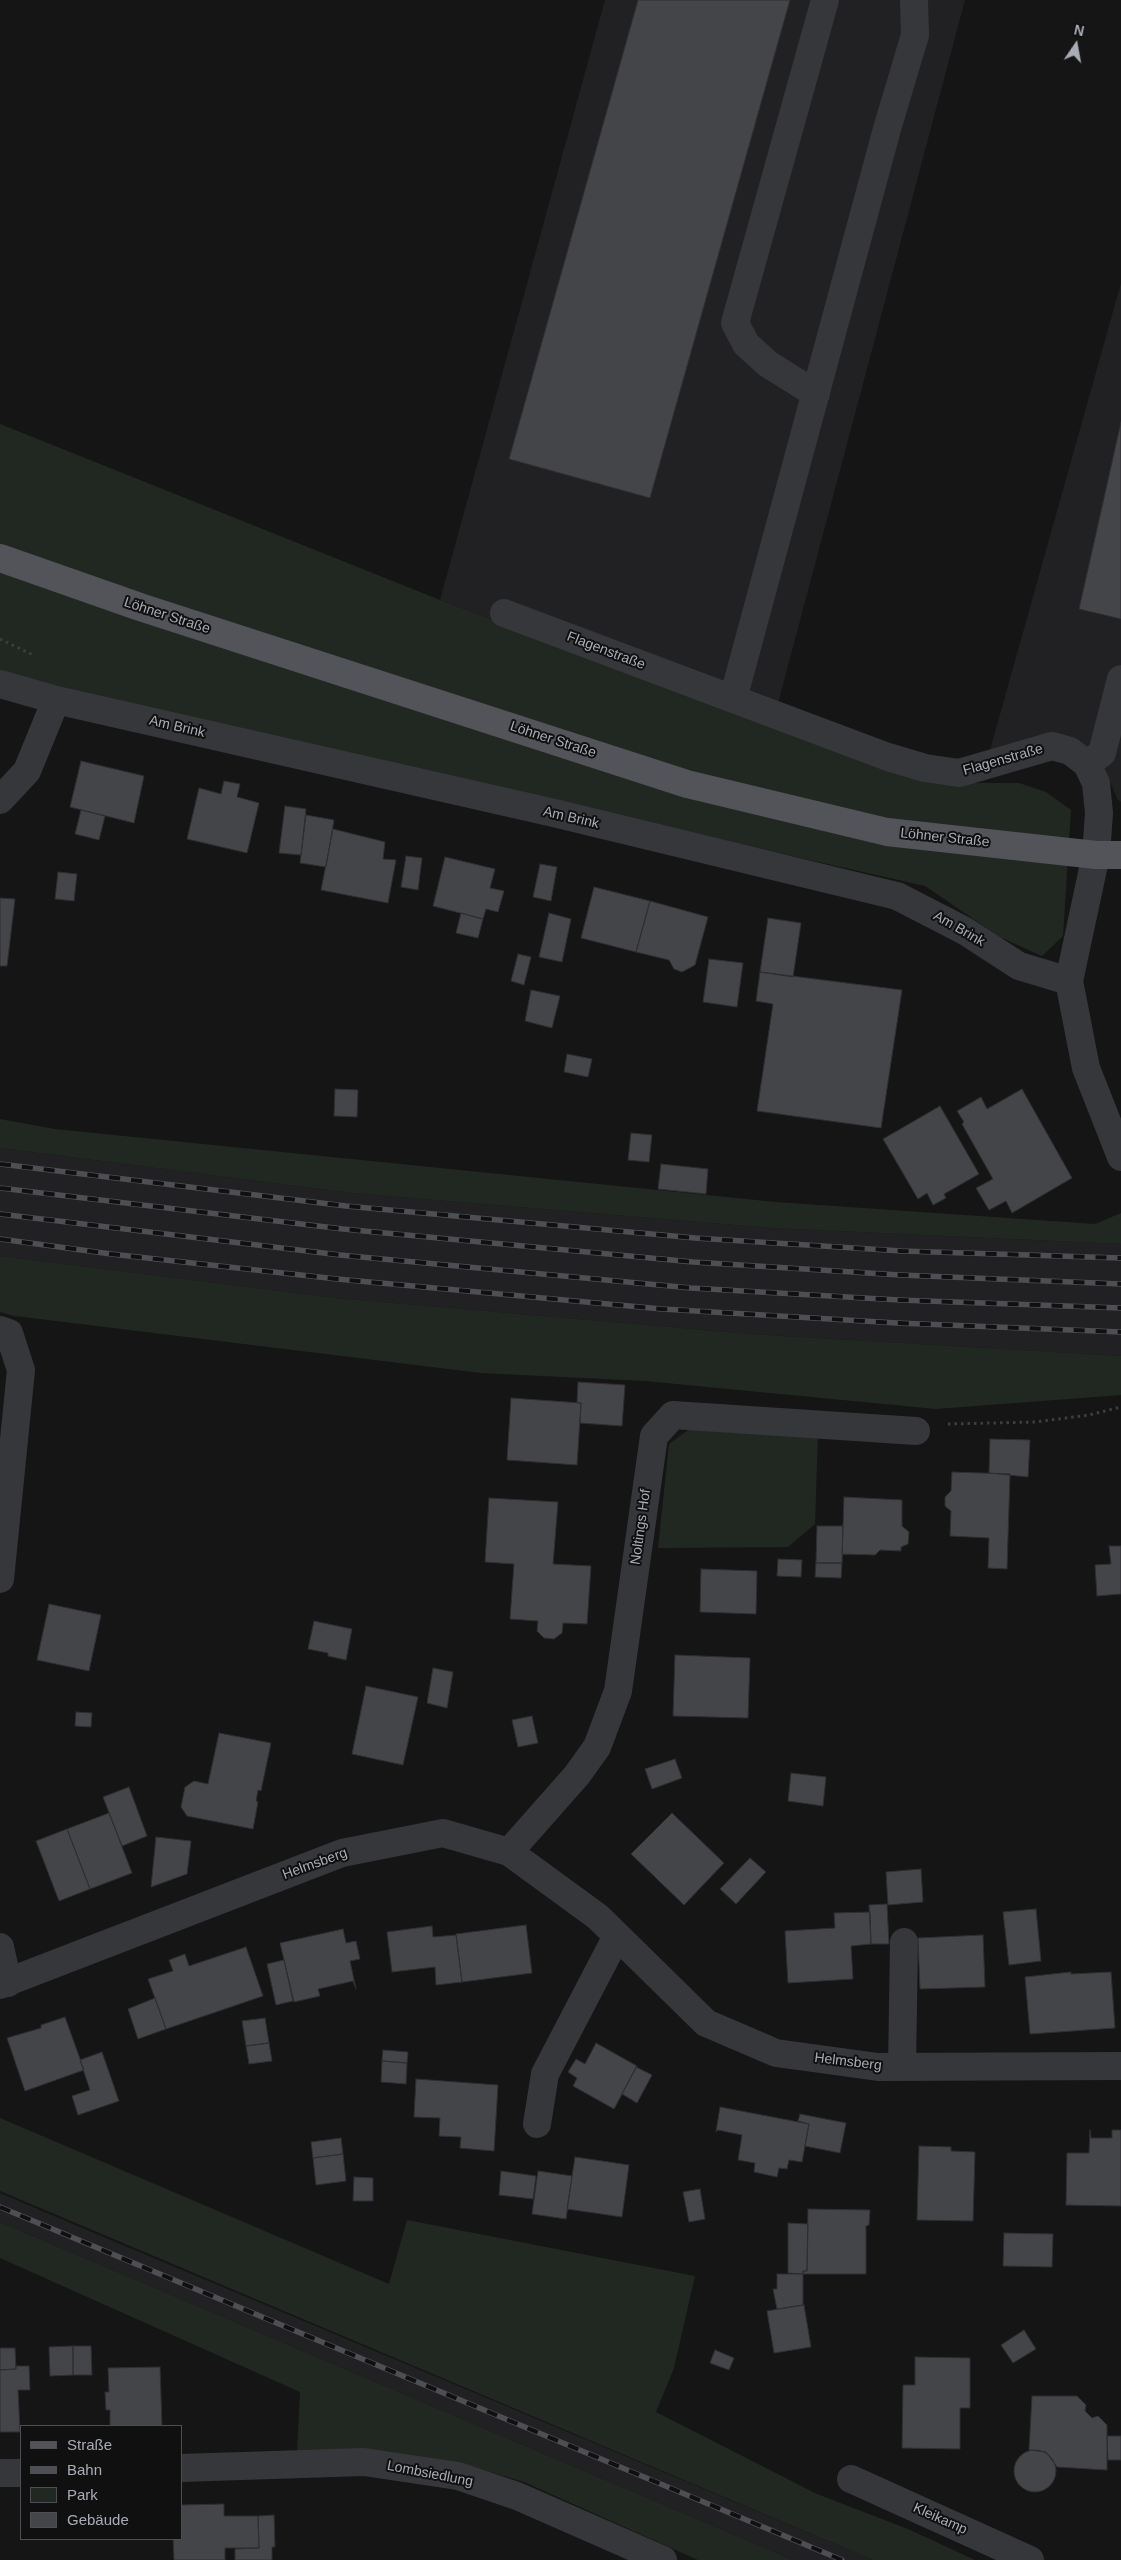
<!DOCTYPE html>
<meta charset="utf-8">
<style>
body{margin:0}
#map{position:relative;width:1121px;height:2560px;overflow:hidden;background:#151516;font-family:Helvetica,sans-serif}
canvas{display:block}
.legend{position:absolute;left:20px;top:2425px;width:162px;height:115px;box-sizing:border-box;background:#101011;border:1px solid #4d4e53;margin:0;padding:6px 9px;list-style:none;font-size:15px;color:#a8acb5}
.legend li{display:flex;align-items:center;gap:10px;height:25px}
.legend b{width:25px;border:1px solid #4d4e53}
.north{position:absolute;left:1051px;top:20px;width:50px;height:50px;-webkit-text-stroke:4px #101011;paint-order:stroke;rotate:12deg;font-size:14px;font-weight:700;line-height:20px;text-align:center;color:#a8acb5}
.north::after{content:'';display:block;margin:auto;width:18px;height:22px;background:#a8acb5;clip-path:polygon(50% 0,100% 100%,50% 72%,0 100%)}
</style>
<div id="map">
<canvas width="1121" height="2560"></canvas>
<ul class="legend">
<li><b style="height:6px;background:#535459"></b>Straße</li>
<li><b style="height:6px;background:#4e4f54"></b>Bahn</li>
<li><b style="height:14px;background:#212822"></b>Park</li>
<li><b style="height:14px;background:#444549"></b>Gebäude</li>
</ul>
<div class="north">N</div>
</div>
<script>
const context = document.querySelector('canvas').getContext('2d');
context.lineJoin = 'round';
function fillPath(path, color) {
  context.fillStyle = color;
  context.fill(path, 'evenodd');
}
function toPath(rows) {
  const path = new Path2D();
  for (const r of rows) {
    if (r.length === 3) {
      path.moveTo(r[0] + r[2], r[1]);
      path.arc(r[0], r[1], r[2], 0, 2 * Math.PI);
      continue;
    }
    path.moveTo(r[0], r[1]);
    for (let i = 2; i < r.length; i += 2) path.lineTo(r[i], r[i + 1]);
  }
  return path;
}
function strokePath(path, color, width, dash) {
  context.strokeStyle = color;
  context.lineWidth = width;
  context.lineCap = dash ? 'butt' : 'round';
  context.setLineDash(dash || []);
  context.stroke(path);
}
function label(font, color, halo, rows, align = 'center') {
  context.font = font + ' Helvetica,sans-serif';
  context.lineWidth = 4;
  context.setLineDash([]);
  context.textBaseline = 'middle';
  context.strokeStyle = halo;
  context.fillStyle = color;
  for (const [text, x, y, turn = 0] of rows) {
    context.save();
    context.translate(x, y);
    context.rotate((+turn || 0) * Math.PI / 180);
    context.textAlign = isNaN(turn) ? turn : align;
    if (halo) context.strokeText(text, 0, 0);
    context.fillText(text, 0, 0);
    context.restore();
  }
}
fillPath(toPath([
 [605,0,965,0,772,726,440,600],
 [1121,283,1121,802,1118,800,1102,764,990,750],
 [0,1148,352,1193,771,1228,1121,1244,1121,1356,750,1334,336,1298,0,1256],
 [0,2193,94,2233,873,2560,793,2560,0,2222]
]), '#212123');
fillPath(toPath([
 [0,424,440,600,885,768,963,783,1019,783,1046,792,1071,810,1063,936,1042,956,1000,937,925,886,416,771,0,673],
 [0,1119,55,1129,776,1202,1095,1224,1121,1213,1121,1244,771,1228,352,1193,0,1148],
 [0,1256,336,1298,750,1334,1121,1356,1121,1395,936,1409,645,1381,481,1373,15,1316,0,1312],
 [691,1428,818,1434,815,1524,788,1547,658,1548,669,1444],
 [0,2118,389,2284,407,2220,695,2276,674,2368,656,2412,817,2494,908,2529,975,2560,873,2560,0,2191],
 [0,2222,793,2560,698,2560,524,2482,464,2464,297,2452,300,2392,0,2258]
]), '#212822');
const building = toPath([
 [638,0,790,0,650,498,509,459,638,0],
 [1121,422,1121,619,1079,609,1121,422],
 [81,761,144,776,134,823,70,807,81,761],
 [224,781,240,784,237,797,259,803,247,853,187,839,199,788,221,794,224,781],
 [285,806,306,809,301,855,279,853,285,806],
 [81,810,105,816,99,840,75,834,81,810],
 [306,815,334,820,326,867,300,863,306,815],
 [333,829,385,842,383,859,396,860,388,903,321,890,333,829],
 [406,856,422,858,418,890,401,887,406,856],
 [445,857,495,869,490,888,504,891,498,912,486,909,483,919,433,906,445,857],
 [540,864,557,867,551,901,533,897,540,864],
 [58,872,77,874,74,901,55,899,58,872],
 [594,887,650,901,636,952,581,938,594,887],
 [0,898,15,899,7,966,0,966,0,898],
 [650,901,708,917,695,965,682,972,674,969,669,960,636,952,650,901],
 [461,913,483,919,478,938,456,933,461,913],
 [549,913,571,919,562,962,539,957,549,913],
 [768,918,801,923,793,977,760,972,768,918],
 [518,954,531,957,524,985,511,981,518,954],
 [709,959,743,963,737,1007,703,1002,709,959],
 [760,972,902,990,881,1128,757,1111,773,1004,756,1001,760,972],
 [531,990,560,996,552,1028,525,1021,531,990],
 [567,1054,592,1059,588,1077,564,1072,567,1054],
 [335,1089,358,1090,357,1117,334,1116,335,1089],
 [1022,1089,1072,1178,1012,1213,1006,1201,989,1210,976,1188,993,1179,962,1124,964,1122,957,1111,981,1097,987,1109,1022,1089],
 [940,1106,979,1174,944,1194,946,1198,933,1205,927,1193,918,1199,883,1139,940,1106],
 [631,1133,652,1135,649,1162,628,1160,631,1133],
 [661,1164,708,1169,706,1194,658,1189,661,1164],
 [578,1382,625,1385,622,1426,580,1423,581,1403,577,1403,578,1382],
 [511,1398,581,1403,577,1465,507,1460,511,1398],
 [990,1439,1030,1440,1028,1477,989,1473,990,1439],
 [952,1472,1010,1474,1007,1569,988,1568,989,1538,950,1536,951,1511,945,1506,945,1497,951,1491,952,1472],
 [844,1497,902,1500,902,1526,909,1532,908,1544,901,1547,901,1551,880,1550,875,1555,842,1554,844,1497],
 [489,1498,558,1502,553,1564,591,1566,587,1624,563,1623,562,1633,554,1639,544,1638,537,1631,538,1621,510,1619,514,1564,485,1562,489,1498],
 [817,1526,843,1526,842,1563,816,1563,817,1526],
 [1109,1546,1121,1546,1121,1594,1097,1596,1095,1565,1111,1564,1109,1546],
 [778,1559,802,1560,801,1577,777,1576,778,1559],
 [816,1563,842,1563,841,1578,815,1577,816,1563],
 [701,1569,757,1571,756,1614,700,1612,701,1569],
 [49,1604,101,1615,89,1671,37,1660,49,1604],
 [314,1621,352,1629,346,1660,328,1656,328,1653,308,1649,314,1621],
 [675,1655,750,1658,748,1718,673,1716,675,1655],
 [433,1668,453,1672,447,1708,427,1703,433,1668],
 [366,1686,418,1697,403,1765,352,1754,366,1686],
 [76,1712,92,1713,91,1727,75,1726,76,1712],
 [532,1716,538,1743,518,1747,512,1720,532,1716],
 [219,1733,271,1743,261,1791,258,1790,256,1801,258,1802,253,1829,187,1816,181,1807,185,1787,194,1781,208,1784,219,1733],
 [675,1759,682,1778,652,1789,645,1769,675,1759],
 [791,1773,826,1777,823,1806,788,1801,791,1773],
 [129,1787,147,1836,122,1846,103,1797,129,1787],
 [109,1813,132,1873,90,1889,67,1829,109,1813],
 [672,1813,724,1863,684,1905,631,1854,672,1813],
 [67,1829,90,1889,59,1901,36,1841,67,1829],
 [156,1837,191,1841,187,1874,151,1887,156,1837],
 [750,1858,766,1872,736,1904,720,1889,750,1858],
 [921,1869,923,1902,888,1905,886,1872,921,1869],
 [887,1904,889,1944,871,1944,869,1905,887,1904],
 [1036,1909,1041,1961,1009,1965,1003,1912,1036,1909],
 [870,1912,871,1944,851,1946,853,1979,788,1983,785,1931,835,1928,834,1913,870,1912],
 [526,1925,532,1973,462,1982,456,1934,526,1925],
 [432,1926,433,1937,456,1935,462,1982,436,1985,435,1967,392,1972,387,1932,432,1926],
 [343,1929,346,1943,356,1941,360,1959,350,1961,356,1989,353,1981,318,1989,320,1996,294,2002,280,1943,343,1929],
 [983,1935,985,1987,920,1989,918,1938,983,1935],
 [246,1947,263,1996,166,2029,148,1979,173,1971,169,1960,185,1954,189,1966,246,1947],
 [284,1960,293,2001,276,2005,267,1964,284,1960],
 [1071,1972,1071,1974,1111,1972,1115,2028,1030,2034,1025,1977,1071,1972],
 [155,1998,166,2029,138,2039,128,2009,155,1998],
 [65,2017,84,2070,25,2091,7,2038,41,2028,41,2025,65,2017],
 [265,2018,269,2043,246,2046,242,2021,265,2018],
 [269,2043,272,2061,249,2064,246,2046,269,2043],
 [596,2043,637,2066,614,2109,573,2086,577,2078,568,2072,576,2059,585,2064,596,2043],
 [383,2050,408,2052,407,2063,382,2061,383,2050],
 [102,2052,119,2101,78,2115,72,2096,90,2090,80,2060,102,2052],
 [382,2061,407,2063,406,2084,381,2082,382,2061],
 [636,2067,652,2075,637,2103,622,2094,636,2067],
 [416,2079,498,2085,494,2151,460,2148,461,2137,439,2136,440,2118,414,2117,416,2079],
 [720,2107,809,2124,802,2162,789,2160,787,2169,779,2168,777,2177,754,2172,755,2163,738,2160,742,2135,718,2130,716,2132,720,2107],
 [800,2114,846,2123,840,2153,805,2146,809,2124,798,2121,800,2114],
 [1090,2130,1091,2138,1112,2138,1112,2130,1121,2130,1121,2206,1066,2205,1067,2153,1089,2153,1090,2130],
 [341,2138,343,2154,313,2158,311,2142,341,2138],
 [919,2146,951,2147,951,2151,975,2152,973,2221,917,2220,919,2146],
 [343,2154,346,2181,316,2185,313,2158,343,2154],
 [575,2157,629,2165,622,2217,567,2209,575,2157],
 [501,2171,536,2176,533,2199,499,2195,501,2171],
 [538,2171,572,2176,566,2219,532,2214,538,2171],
 [354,2177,373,2178,373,2201,353,2201,354,2177],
 [700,2189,705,2219,689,2222,683,2192,700,2189],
 [808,2209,870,2210,869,2225,866,2226,866,2274,803,2274,803,2271,807,2271,808,2209],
 [788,2223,808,2224,807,2271,803,2271,803,2274,788,2273,788,2223],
 [1004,2233,1053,2234,1052,2267,1003,2266,1004,2233],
 [777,2274,803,2274,803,2305,777,2309,773,2289,777,2289,777,2274],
 [804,2305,811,2347,774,2353,767,2311,804,2305],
 [1024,2330,1036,2349,1013,2363,1001,2345,1024,2330],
 [73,2346,91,2346,92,2375,73,2375,73,2346],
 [73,2346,73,2375,50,2376,49,2347,73,2346],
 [0,2348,15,2348,16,2369,0,2370,0,2348],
 [715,2350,734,2358,729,2370,710,2363,715,2350],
 [915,2357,970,2358,970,2408,960,2408,960,2449,902,2448,903,2385,915,2385,915,2357],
 [16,2366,29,2366,30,2390,18,2390,20,2432,0,2432,0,2370,16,2369,16,2366],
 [160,2367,162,2426,110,2426,110,2410,106,2410,105,2392,109,2392,108,2368,160,2367],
 [1032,2396,1077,2396,1086,2405,1085,2411,1092,2418,1098,2416,1107,2425,1107,2470,1057,2467,1046,2452,1029,2450,1032,2396],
 [1107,2436,1121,2436,1121,2460,1108,2460,1107,2436],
 [1035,2471,21],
 [224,2504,224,2516,258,2516,259,2548,225,2548,225,2560,174,2560,173,2539,181,2539,181,2505,224,2504],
 [274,2515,275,2547,272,2547,272,2560,235,2560,235,2549,259,2548,258,2516,274,2515]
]);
fillPath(building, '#444549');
strokePath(building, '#2f2f32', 1);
strokePath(toPath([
 [0,639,33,655],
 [948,1424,1035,1422,1089,1415,1121,1407]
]), '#3c3e42', 3, [2.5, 4]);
strokePath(toPath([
 [816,394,768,364,746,344,735,323,825,0],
 [504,613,888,757,925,768,959,773,1052,746,1070,751,1087,764,1096,783,1099,813,1096,855,1069,981,1086,1068,1121,1157],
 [0,684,56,700,554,813,897,896,965,931,1019,966,1069,981],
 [733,699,887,129,915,35,914,0],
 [1087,764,1102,753,1121,679],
 [0,800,27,771,56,700],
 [0,1330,9,1333,21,1370,0,1579],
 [509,1852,577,1775,597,1747,618,1691,654,1436,673,1415,916,1431],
 [0,1947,8,1983],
 [0,1985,342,1853,443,1833,509,1852,598,1917,706,2023,776,2053,878,2067,1121,2066],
 [902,2067,904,1942],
 [537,2124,545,2074,617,1936],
 [181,2468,364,2462,458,2476,517,2496,663,2560],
 [0,2473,21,2473],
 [851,2479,1030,2560]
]), '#36373b', 28);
strokePath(toPath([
 [0,558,140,607,687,784,887,832,1096,855,1121,855]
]), '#535459', 28);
const rail = toPath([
 [0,1164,346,1206,695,1238,902,1251,1121,1258],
 [0,1188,343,1229,693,1262,900,1275,1121,1284],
 [0,1214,340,1255,691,1288,899,1300,1121,1308],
 [0,1239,111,1254,337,1279,662,1309,897,1323,1121,1332],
 [0,2207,842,2560]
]);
strokePath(rail, '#4e4f54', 5.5);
strokePath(rail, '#101011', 4, [11]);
label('14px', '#a8acb5', '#101011', [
 ["Löhner Straße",167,616,18],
 ["Flagenstraße",606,651,21],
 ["Am Brink",177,727,13],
 ["Löhner Straße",553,740,18],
 ["Flagenstraße",1003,760,-16],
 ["Am Brink",571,818,13],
 ["Löhner Straße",945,838,6],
 ["Am Brink",959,929,30],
 ["Noltings Hof",641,1527,-82],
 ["Helmsberg",315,1864,-20],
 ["Helmsberg",848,2062,7],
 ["Lombsiedlung",430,2474,11],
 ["Kleikamp",940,2519,24]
]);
</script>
